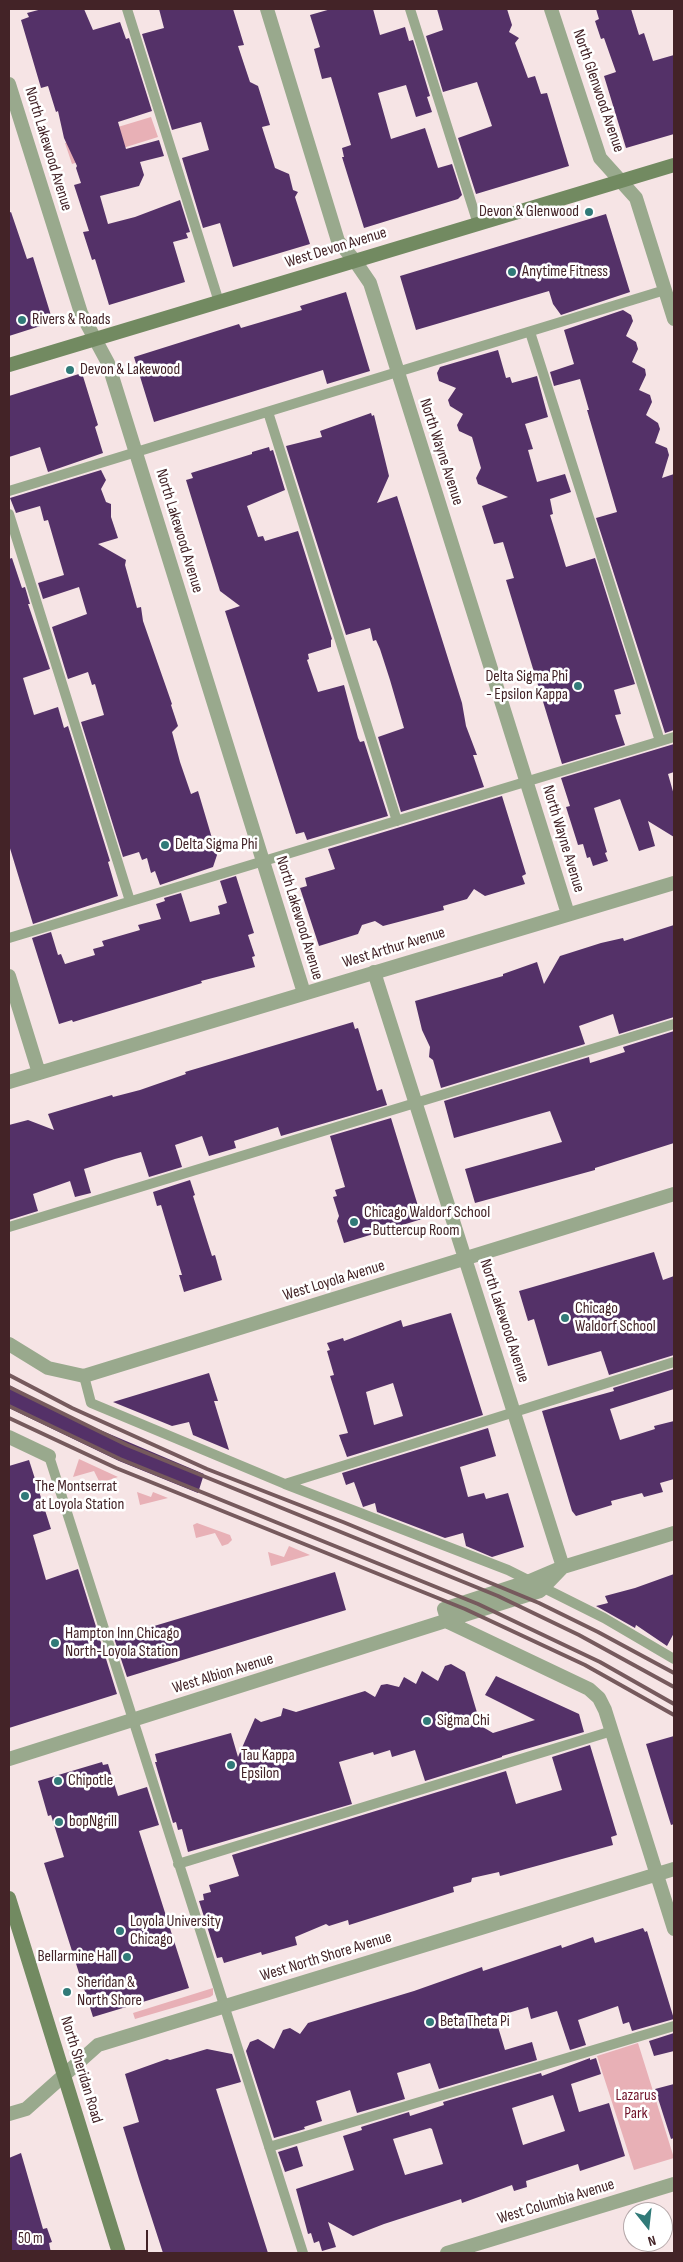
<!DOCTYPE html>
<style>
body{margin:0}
#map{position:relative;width:683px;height:2262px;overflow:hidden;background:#f6e4e5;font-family:"Sofia Sans Condensed",sans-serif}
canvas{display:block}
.frame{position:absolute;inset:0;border:10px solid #432327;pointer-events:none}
.north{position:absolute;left:623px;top:2202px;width:50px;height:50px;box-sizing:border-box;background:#fff;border:1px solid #b4a7a9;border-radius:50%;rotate:164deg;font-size:14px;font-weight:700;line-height:20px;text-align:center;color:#432327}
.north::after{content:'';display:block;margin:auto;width:18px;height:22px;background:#317a78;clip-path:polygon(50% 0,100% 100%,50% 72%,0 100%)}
.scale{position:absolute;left:10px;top:2230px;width:138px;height:22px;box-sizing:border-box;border:2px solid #432327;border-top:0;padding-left:6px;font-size:15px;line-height:18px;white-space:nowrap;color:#432327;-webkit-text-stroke:4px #fff;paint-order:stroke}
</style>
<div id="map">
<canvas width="683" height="2262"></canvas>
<div class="frame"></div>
<div class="north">N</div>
<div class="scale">50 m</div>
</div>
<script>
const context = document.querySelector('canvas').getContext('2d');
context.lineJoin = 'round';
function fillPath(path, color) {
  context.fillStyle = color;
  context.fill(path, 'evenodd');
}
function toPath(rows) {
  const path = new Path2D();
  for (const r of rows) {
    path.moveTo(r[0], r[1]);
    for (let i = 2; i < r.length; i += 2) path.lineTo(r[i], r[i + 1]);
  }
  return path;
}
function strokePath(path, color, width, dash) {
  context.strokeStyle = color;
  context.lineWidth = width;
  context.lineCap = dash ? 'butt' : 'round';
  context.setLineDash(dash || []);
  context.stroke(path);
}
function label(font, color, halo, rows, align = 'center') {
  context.font = font + ' "Sofia Sans Condensed",sans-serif';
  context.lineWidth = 5;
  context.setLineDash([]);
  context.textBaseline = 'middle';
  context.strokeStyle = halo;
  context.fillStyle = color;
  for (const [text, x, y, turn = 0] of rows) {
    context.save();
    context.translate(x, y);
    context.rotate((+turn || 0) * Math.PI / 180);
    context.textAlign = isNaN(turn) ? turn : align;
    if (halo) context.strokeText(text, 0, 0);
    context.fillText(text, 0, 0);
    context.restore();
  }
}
fillPath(toPath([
 [151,117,158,137,72,164,65,143],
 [79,1459,118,1477,100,1483,94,1471,73,1477],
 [137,1492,151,1497,153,1492,168,1498,140,1505],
 [197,1523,230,1535,232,1540,228,1544,222,1546,215,1533,196,1538,193,1525],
 [289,1546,310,1555,271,1566,268,1552,284,1557],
 [213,1988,213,1995,210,1997,135,2019,133,2013],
 [638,2043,674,2158,634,2170,597,2056]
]), '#e8b0b6');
fillPath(toPath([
 [42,9,84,9,93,30,120,22,126,39,129,38,152,111,118,122,126,149,159,140,164,156,140,162,144,175,139,186,100,196,108,224,135,217,180,200,190,232,186,233,188,238,173,242,185,282,109,305,95,259,92,260,83,232,89,231,74,185,81,183,76,168,77,166,64,138,58,111,56,112,48,86,41,88,21,20,29,17,27,13],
 [159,9,233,9,244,45,238,46,250,82,258,86,270,125,262,127,275,168,289,174,293,190,298,192,295,197,310,244,233,267,220,223,203,228,182,158,209,150,201,122,172,130,142,34,164,28],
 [331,9,373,9,380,35,405,27,409,41,413,40,430,96,427,97,432,112,416,117,406,85,378,93,391,139,425,128,438,168,452,164,462,195,458,199,364,228,342,157,344,157,342,148,351,145,331,77,322,79,314,49,320,47,310,15],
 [437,9,507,9,512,25,509,32,519,38,515,43,528,78,535,76,541,94,547,93,569,166,476,194,458,138,492,126,477,82,443,92,426,36,443,30],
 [596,9,631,9,639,35,644,33,653,61,674,55,674,134,626,148,604,76,616,72,604,38,601,39,595,21,599,19],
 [11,212,27,259,33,257,53,322,9,336,9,213],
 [606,214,630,292,561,315,553,304,549,291,416,330,400,276],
 [346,292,370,371,327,384,323,370,154,422,134,357,239,324,241,328,302,310,300,306],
 [623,310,631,315,633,321,626,336,636,342,638,349,632,362,645,369,646,375,639,390,650,395,652,402,646,415,658,423,660,429,655,443,667,448,669,455,662,478,674,474,674,730,665,733,596,518,617,512,587,410,589,410,580,379,554,386,550,372,574,364,564,330],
 [498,350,506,378,510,377,512,383,537,376,548,417,525,424,533,449,528,450,537,482,565,474,571,492,550,499,553,514,550,515,565,564,566,567,595,558,635,684,614,690,621,714,615,715,625,745,562,764,506,580,514,578,503,542,494,544,482,506,508,497,478,484,476,478,481,468,472,437,459,431,457,425,463,414,450,406,448,400,456,388,439,381,437,373,440,367],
 [82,373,98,425,95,427,103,453,48,472,40,447,9,457,9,396],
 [371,413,372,416,374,415,389,476,377,503,397,496,462,703,466,726,477,755,473,755,484,787,401,812,378,737,404,728,390,680,380,649,376,640,373,641,370,628,346,635,286,446,322,437,320,431],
 [269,447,270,451,273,450,285,490,247,506,258,537,263,536,265,541,298,531,332,639,331,640,331,647,308,654,309,659,307,660,318,692,344,685,358,738,360,742,364,741,388,816,307,840,304,832,296,834,225,611,240,606,220,591,186,480,193,478,191,473,252,454,252,452],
 [101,470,106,480,101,489,106,502,111,504,111,517,118,538,98,544,126,560,125,565,137,608,141,607,143,621,172,704,171,705,178,726,172,732,180,762,191,794,198,791,217,855,213,867,160,885,155,871,151,873,147,858,142,860,139,852,123,857,81,722,104,715,95,684,92,685,88,672,68,679,52,627,87,614,79,587,43,599,38,583,64,575,48,520,44,521,40,506,16,513,10,498],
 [12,558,22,588,25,587,30,604,28,604,50,669,23,678,34,715,58,707,64,728,68,726,110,861,108,862,118,896,33,924,9,845,9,559],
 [674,744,674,772,668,774,674,795,674,837,648,821,655,846,639,851,620,799,594,808,607,852,605,853,608,861,593,866,590,857,587,858,583,844,578,845,566,807,570,806,561,778],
 [502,796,526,874,522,876,525,884,485,896,474,889,467,899,443,906,444,910,383,926,375,921,362,925,358,934,319,946,300,888,307,886,305,878,335,869,328,849],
 [236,876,254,933,248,935,255,956,252,957,255,967,201,981,202,983,73,1022,72,1020,59,1024,32,938,51,932,58,955,61,954,65,964,95,955,93,949,104,946,102,941,140,930,138,925,161,919,156,904,165,901,164,898,181,893,190,922,220,914,218,906,227,903,220,881],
 [674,925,674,1017,619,1034,613,1014,579,1026,585,1044,441,1088,433,1060,429,1057,430,1047,422,1030,415,1001,503,976,503,974,537,962,544,984,560,956,601,943,623,938,624,941],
 [353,1022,355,1029,358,1028,377,1091,382,1089,387,1105,281,1136,278,1127,234,1141,236,1148,209,1156,202,1136,175,1145,182,1167,149,1177,141,1152,115,1159,84,1169,91,1193,75,1197,70,1181,33,1194,38,1211,9,1220,9,1125,28,1120,54,1130,48,1114,112,1095,113,1097,140,1090,186,1074,185,1072],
 [674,1031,674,1143,595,1168,595,1170,475,1203,465,1169,562,1142,550,1111,454,1138,444,1101,589,1057,590,1063,625,1052,623,1047],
 [391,1118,422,1219,344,1243,337,1221,339,1216,333,1197,337,1196,335,1190,345,1187,330,1136],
 [190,1180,195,1195,193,1196,212,1256,215,1255,222,1280,184,1292,179,1275,182,1275,161,1205,157,1206,153,1192],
 [654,1252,663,1280,674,1276,674,1355,609,1375,601,1351,548,1366,534,1319,528,1321,519,1291],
 [451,1313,483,1415,347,1457,339,1435,348,1433,330,1376,334,1375,327,1351,330,1350,327,1343,343,1338,344,1341,401,1320,403,1327],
 [393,1383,403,1416,374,1425,366,1392],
 [674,1369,674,1389,610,1409,620,1440,655,1429,654,1426,674,1421,674,1479,660,1483,663,1492,644,1497,642,1493,611,1501,612,1505,576,1516,572,1511,542,1411,614,1391,613,1388],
 [209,1373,218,1401,214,1401,229,1450,193,1435,189,1422,172,1426,113,1402],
 [9,1385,67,1416,204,1474,198,1493,119,1461,9,1408],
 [488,1428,496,1456,460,1467,468,1497,484,1493,486,1499,508,1493,524,1547,492,1557,466,1546,463,1533,445,1538,377,1512,375,1503,363,1507,354,1482,346,1485,342,1473],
 [29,1460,51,1529,33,1535,46,1580,78,1569,117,1694,9,1728,9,1466],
 [335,1572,346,1610,127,1677,114,1638],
 [674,1574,674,1633,667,1646,636,1625,635,1628,596,1606,608,1603,605,1596,635,1588],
 [451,1664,465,1672,481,1726,493,1733,535,1720,485,1695,496,1676,579,1714,584,1732,502,1756,502,1757,425,1781,415,1750,392,1757,390,1750,374,1755,373,1752,339,1762,352,1804,188,1852,182,1829,178,1830,176,1822,173,1823,155,1762,157,1762,155,1754,231,1733,238,1757,255,1718,261,1722,281,1716,283,1708,296,1712,365,1691,375,1697,381,1685,387,1684,399,1687,404,1677,416,1684,422,1671,438,1681,445,1666],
 [674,1736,674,1824,671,1825,646,1744],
 [590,1745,617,1835,611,1837,613,1845,500,1876,499,1872,472,1878,471,1882,453,1887,454,1892,349,1925,348,1920,329,1926,326,1924,295,1937,297,1945,262,1955,261,1952,224,1963,222,1957,217,1958,199,1901,204,1900,203,1894,211,1892,209,1885,239,1876,232,1855,506,1771,516,1804,562,1790,552,1757],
 [102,1762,103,1765,108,1764,118,1796,147,1787,159,1825,139,1831,189,1988,93,2017,44,1863,64,1857,51,1815,48,1816,38,1781],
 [643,1928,645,1932,647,1931,674,2019,632,2031,629,2022,623,2024,618,2006,578,2020,586,2045,570,2050,557,2011,531,2019,528,2007,495,2017,505,2050,532,2042,537,2060,439,2089,430,2063,397,2073,405,2099,357,2113,350,2090,316,2101,322,2121,304,2127,305,2129,274,2138,246,2051,250,2042,258,2039,274,2049,283,2030,290,2028,300,2034,308,2023,414,1991,482,1967,483,1971,561,1945,562,1948,593,1937,595,1943],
 [674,2033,674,2051,654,2056,649,2041],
 [207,2049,232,2054,241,2082,216,2089,268,2253,163,2253,139,2179,123,2127,139,2122,125,2074,167,2059,170,2060],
 [590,2058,590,2060,596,2058,601,2074,571,2084,579,2112,609,2103,625,2156,580,2171,578,2164,526,2181,527,2187,514,2191,512,2185,462,2203,461,2199,384,2224,353,2236,328,2222,336,2247,322,2251,319,2241,314,2243,311,2233,308,2234,296,2189,354,2170,343,2136,362,2130,361,2127,409,2112,410,2116,444,2105,443,2102,541,2073,542,2076],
 [553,2095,565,2131,523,2145,512,2108],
 [430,2128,432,2129,443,2164,405,2175,393,2139],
 [674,2084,674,2138,671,2139,655,2089],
 [297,2146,303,2166,285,2172,278,2152],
 [21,2153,43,2229,47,2228,52,2242,49,2243,51,2253,9,2253,9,2158]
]), '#543168');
strokePath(toPath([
 [127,9,219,302],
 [410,9,478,224],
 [530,332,660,741],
 [268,412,397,821],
 [9,491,665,290],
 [9,514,130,901],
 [9,938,674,737],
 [9,1227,674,1024],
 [84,1376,91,1403,285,1484,508,1570,604,1618,674,1659],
 [49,1456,303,2253],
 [285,1484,674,1362],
 [178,1864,612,1731],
 [269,2147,674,2026]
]), '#99a98d', 10);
strokePath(toPath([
 [267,9,338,241,355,261,370,283,568,914],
 [551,9,600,158,636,198,674,319],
 [9,84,81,313,108,363,304,993],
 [374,972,563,1567],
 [9,976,39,1073],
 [9,1082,674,883],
 [9,1344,48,1368,84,1376,674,1194],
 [9,1437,49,1456],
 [448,1622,589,1689,599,1698,605,1710,674,1929],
 [448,1622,444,1609,530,1581,563,1567,674,1533],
 [9,1759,540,1591,563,1567],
 [9,2114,26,2109,98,2045,674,1869],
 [447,2253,674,2184]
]), '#99a98d', 14);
strokePath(toPath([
 [9,365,674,165],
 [9,1898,119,2253]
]), '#728a61', 14);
strokePath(toPath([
 [9,1375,72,1408,207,1469,343,1522,539,1603,598,1632,674,1673],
 [9,1387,127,1445,498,1596,579,1635,674,1687],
 [9,1406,120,1459,478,1604,600,1662,674,1704],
 [9,1418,116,1468,465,1609,585,1665,674,1715]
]), '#765a5d', 4);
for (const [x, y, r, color] of [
 [589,212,5,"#317a78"],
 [512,272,5,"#317a78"],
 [22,320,5,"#317a78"],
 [70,370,5,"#317a78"],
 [578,686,5,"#317a78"],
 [165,845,5,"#317a78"],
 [354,1222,5,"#317a78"],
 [565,1318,5,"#317a78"],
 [25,1496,5,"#317a78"],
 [55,1643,5,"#317a78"],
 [427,1721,5,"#317a78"],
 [231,1765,5,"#317a78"],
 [58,1781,5,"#317a78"],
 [59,1822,5,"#317a78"],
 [120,1931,5,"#317a78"],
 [127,1957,5,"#317a78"],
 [67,1992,5,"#317a78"],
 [430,2022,5,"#317a78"]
]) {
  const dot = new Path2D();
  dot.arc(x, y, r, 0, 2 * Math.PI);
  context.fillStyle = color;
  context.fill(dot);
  strokePath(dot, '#fff', 2);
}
label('16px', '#432327', '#fff', [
 ["North Glenwood Avenue",598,91,71],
 ["North Lakewood Avenue",48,149,73],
 ["West Devon Avenue",336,248,-17],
 ["North Wayne Avenue",441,452,72],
 ["North Lakewood Avenue",179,531,73],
 ["North Wayne Avenue",563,839,73],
 ["North Lakewood Avenue",299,918,73],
 ["West Arthur Avenue",394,948,-17],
 ["West Loyola Avenue",334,1281,-17],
 ["North Lakewood Avenue",504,1321,72],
 ["West Albion Avenue",223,1674,-17],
 ["West North Shore Avenue",326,1957,-17],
 ["North Sheridan Road",81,2070,73],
 ["West Columbia Avenue",556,2202,-17]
]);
label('16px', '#432327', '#fff', [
 ["Devon & Glenwood",579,212,"right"],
 ["Anytime Fitness",522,272],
 ["Rivers & Roads",32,320],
 ["Devon & Lakewood",80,370],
 ["Delta Sigma Phi",568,677,"right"],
 ["- Epsilon Kappa",568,695,"right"],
 ["Delta Sigma Phi",175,845],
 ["Chicago Waldorf School",364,1213],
 ["- Buttercup Room",364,1231],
 ["Chicago",575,1309],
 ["Waldorf School",575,1327],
 ["The Montserrat",35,1487],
 ["at Loyola Station",35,1505],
 ["Hampton Inn Chicago",65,1634],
 ["North-Loyola Station",65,1652],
 ["Sigma Chi",437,1721],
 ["Tau Kappa",241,1756],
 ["Epsilon",241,1774],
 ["Chipotle",68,1781],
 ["bopNgrill",69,1822],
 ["Loyola University",130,1922],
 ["Chicago",130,1940],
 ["Bellarmine Hall",117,1957,"right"],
 ["Sheridan &",77,1983],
 ["North Shore",77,2001],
 ["Beta Theta Pi",440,2022]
], 'left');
label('16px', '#71142b', '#fff', [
 ["Lazarus",636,2096],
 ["Park",636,2114]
]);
</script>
